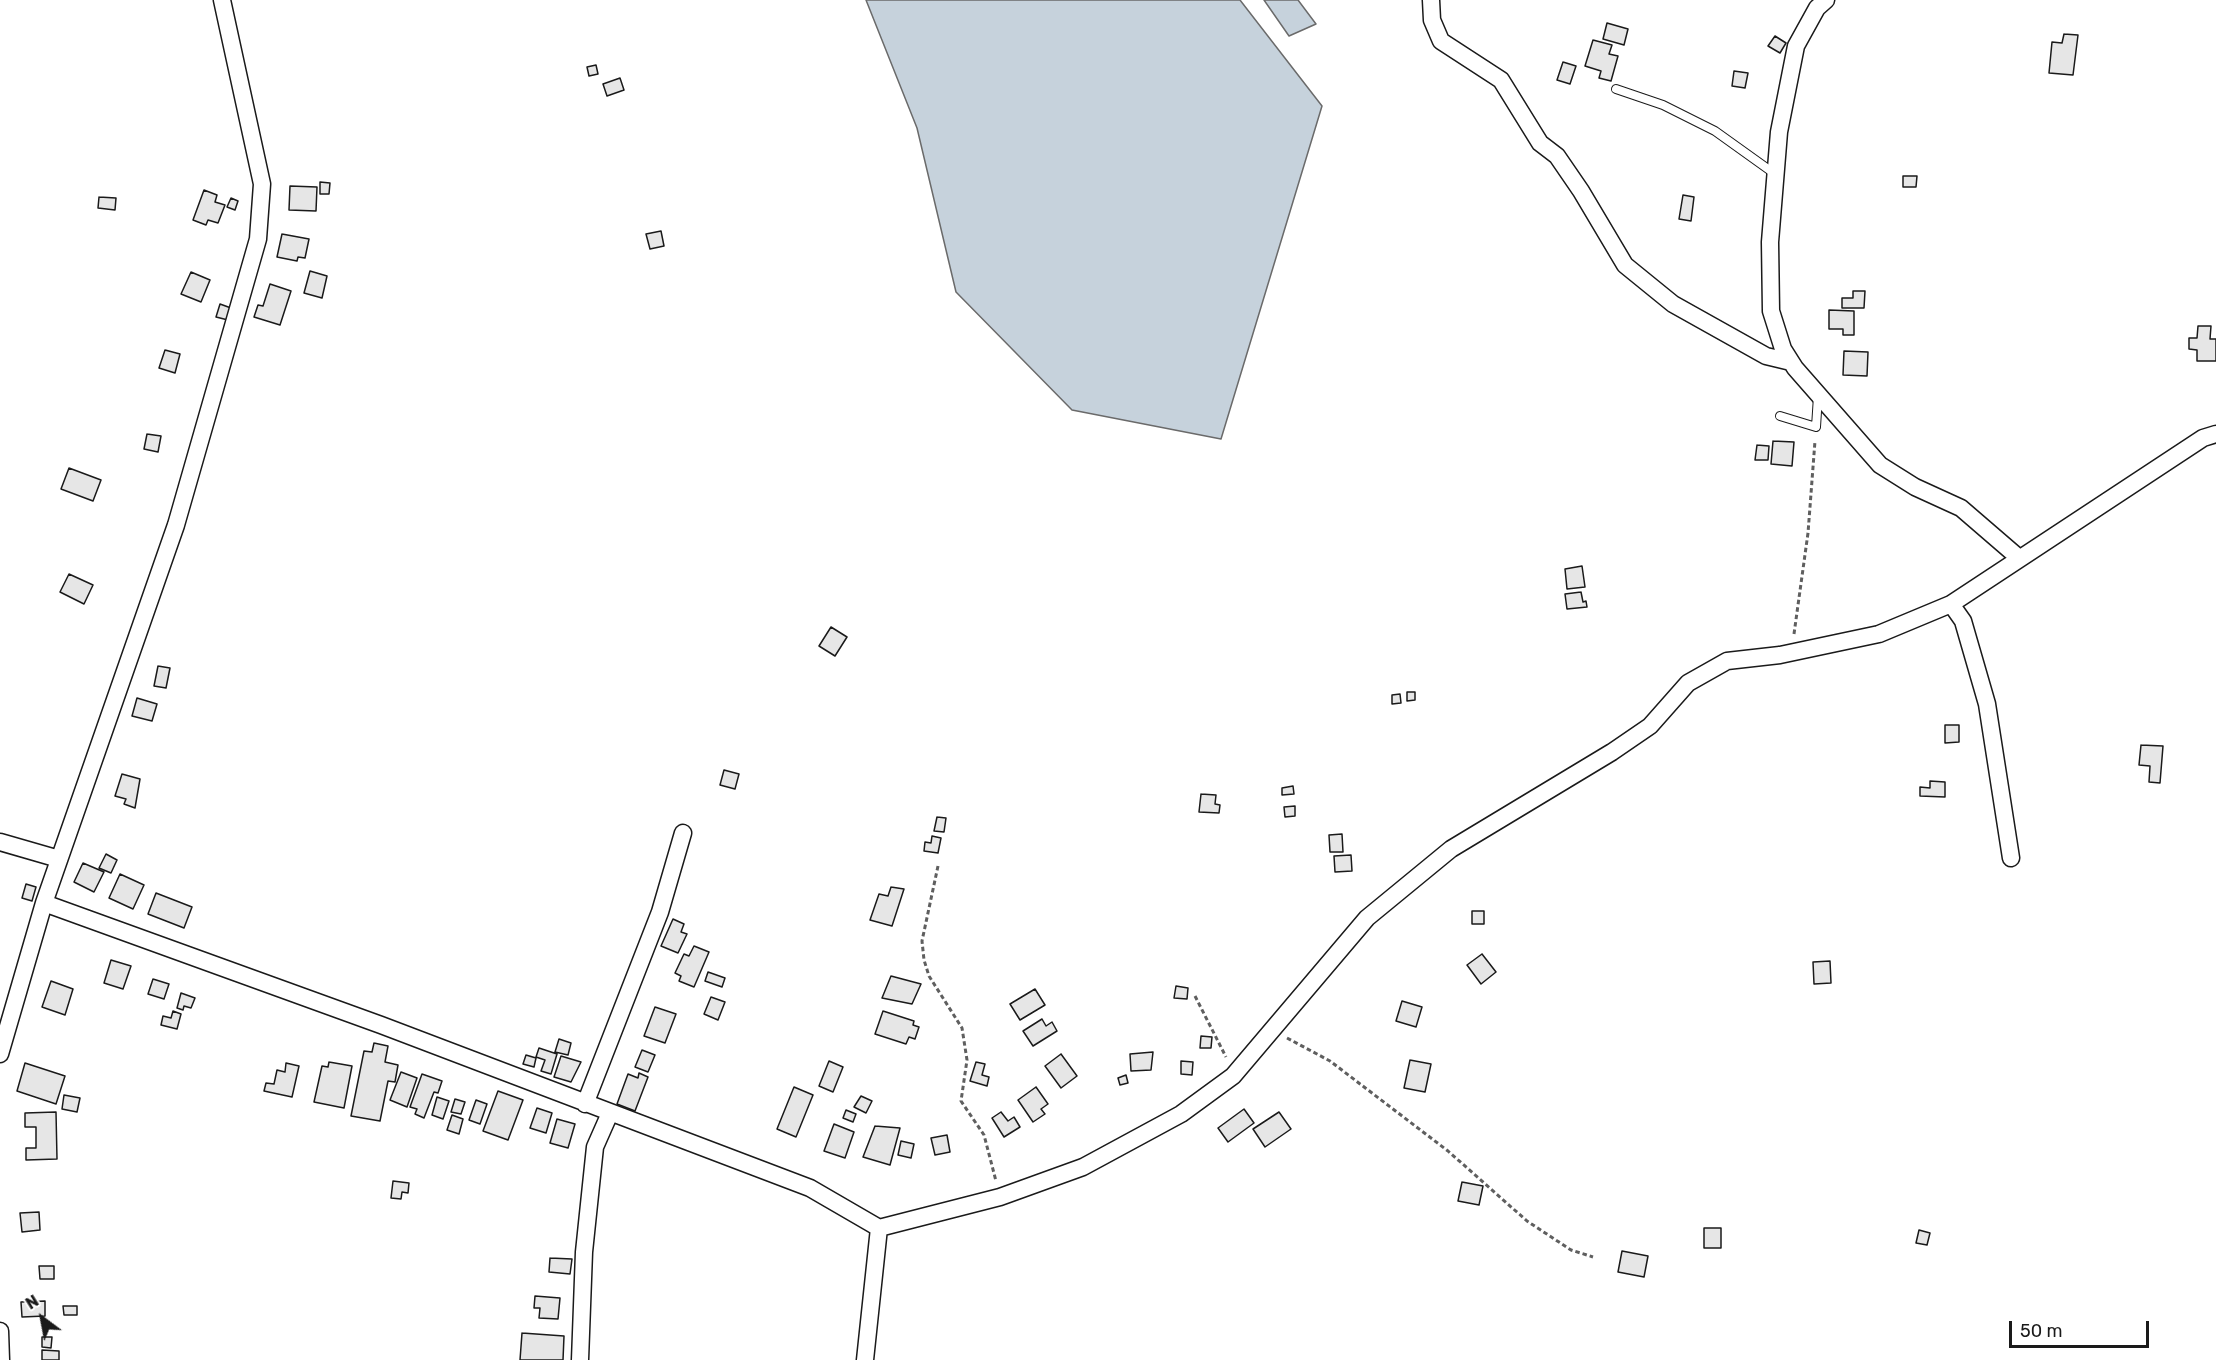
<!DOCTYPE html>
<style>
body{margin:0}
#map{position:relative;width:2216px;height:1360px;overflow:hidden;background:#fff;font-family:Rubik,sans-serif}
canvas{display:block}
.north{position:absolute;left:12px;top:1288px;width:60px;height:60px;-webkit-text-stroke:4px #fff;paint-order:stroke;rotate:328deg;font-size:16px;font-weight:700;line-height:24px;text-align:center;color:#1a1a1a}
.north::after{content:'';display:block;margin:auto;width:21px;height:27px;background:#1a1a1a;clip-path:polygon(50% 0,100% 100%,50% 72%,0 100%)}
.scale{position:absolute;left:2009px;top:1321px;width:140px;height:27px;box-sizing:border-box;border:3px solid #1a1a1a;border-top:0;padding-left:8px;font-size:18px;line-height:21px;white-space:nowrap;color:#1a1a1a;-webkit-text-stroke:4px #fff;paint-order:stroke}
</style>
<div id="map">
<canvas width="2216" height="1360"></canvas>
<div class="north">N</div>
<div class="scale">50 m</div>
</div>
<script>
const context = document.querySelector('canvas').getContext('2d');
context.lineJoin = 'round';
function fillPath(path, color) {
  context.fillStyle = color;
  context.fill(path, 'evenodd');
}
function toPath(rows) {
  const path = new Path2D();
  for (const r of rows) {
    path.moveTo(r[0], r[1]);
    for (let i = 2; i < r.length; i += 2) path.lineTo(r[i], r[i + 1]);
  }
  return path;
}
function strokePath(path, color, width, dash) {
  context.strokeStyle = color;
  context.lineWidth = width;
  context.lineCap = dash ? 'butt' : 'round';
  context.setLineDash(dash || []);
  context.stroke(path);
}
const water = toPath([
 [866,0,1240,0,1322,106,1221,439,1072,410,956,292,917,128,866,0],
 [1264,0,1298,0,1316,24,1289,36,1264,0]
]);
fillPath(water, '#c6d2dc');
strokePath(water, '#6a6a6a', 1.5);
const building = toPath([
 [1607,23,1628,29,1624,45,1603,39,1607,23],
 [2064,34,2078,35,2073,75,2049,73,2052,42,2062,43,2064,34],
 [1775,36,1786,43,1780,53,1768,46,1775,36],
 [1593,40,1612,45,1609,54,1618,56,1611,81,1599,78,1601,71,1585,66,1593,40],
 [1563,62,1576,66,1570,84,1557,80,1563,62],
 [596,65,598,74,589,76,587,67,596,65],
 [1734,71,1748,73,1745,88,1732,86,1734,71],
 [620,78,624,90,607,96,603,84,620,78],
 [1903,176,1917,176,1916,187,1903,187,1903,176],
 [320,182,330,183,329,194,320,194,320,182],
 [290,186,317,187,316,211,289,210,290,186],
 [204,190,217,195,215,202,225,205,218,223,208,220,206,225,193,220,204,190],
 [1683,195,1694,197,1691,221,1679,219,1683,195],
 [99,197,116,198,115,210,98,208,99,197],
 [231,198,238,201,235,210,227,207,231,198],
 [661,231,664,246,650,249,646,234,661,231],
 [282,234,309,239,305,258,298,257,297,261,277,257,282,234],
 [310,271,327,276,322,298,304,293,310,271],
 [191,272,210,280,201,302,181,294,191,272],
 [270,284,291,291,280,325,254,317,258,305,263,306,270,284],
 [1853,291,1865,291,1864,308,1842,308,1842,298,1853,298,1853,291],
 [220,304,231,308,228,320,216,317,220,304],
 [1829,310,1854,311,1854,335,1843,335,1843,329,1829,329,1829,310],
 [2198,326,2211,326,2210,339,2216,339,2216,361,2197,361,2197,350,2189,349,2189,338,2197,338,2198,326],
 [165,350,180,354,175,373,159,368,165,350],
 [1844,351,1868,352,1867,376,1843,375,1844,351],
 [147,434,161,436,158,452,144,449,147,434],
 [1773,441,1794,442,1792,466,1771,464,1773,441],
 [1757,445,1769,446,1768,460,1755,460,1757,445],
 [69,468,101,480,93,501,61,489,69,468],
 [1582,566,1585,587,1567,589,1565,569,1582,566],
 [69,574,93,585,84,604,60,592,69,574],
 [1581,592,1583,602,1586,601,1587,607,1567,609,1565,594,1581,592],
 [831,627,847,637,835,656,819,646,831,627],
 [158,666,170,668,166,688,154,686,158,666],
 [1407,692,1415,692,1415,700,1407,701,1407,692],
 [1400,694,1401,703,1392,704,1392,695,1400,694],
 [137,698,157,704,152,721,132,716,137,698],
 [1945,725,1959,725,1959,742,1945,743,1945,725],
 [2141,745,2163,746,2160,783,2149,782,2150,766,2139,765,2141,745],
 [724,770,739,774,735,789,720,785,724,770],
 [122,774,140,779,135,808,124,804,126,799,115,796,122,774],
 [1930,781,1945,782,1945,797,1920,796,1920,787,1930,788,1930,781],
 [1293,786,1294,794,1282,795,1282,788,1293,786],
 [1201,794,1216,795,1215,804,1220,805,1219,813,1199,812,1201,794],
 [1295,806,1295,816,1285,817,1284,807,1295,806],
 [937,817,946,818,944,832,934,831,937,817],
 [1342,834,1343,852,1330,852,1329,835,1342,834],
 [932,836,941,838,938,853,924,851,925,842,931,843,932,836],
 [106,854,117,860,111,873,99,868,106,854],
 [1351,855,1352,871,1335,872,1334,856,1351,855],
 [83,863,104,872,94,892,74,882,83,863],
 [120,874,144,885,133,909,109,898,120,874],
 [26,884,36,887,32,901,22,898,26,884],
 [891,887,904,889,892,926,870,920,879,894,888,896,891,887],
 [156,893,192,907,184,928,148,914,156,893],
 [1472,911,1484,911,1484,924,1472,924,1472,911],
 [673,919,684,924,681,932,687,934,678,953,661,946,673,919],
 [694,946,709,952,694,987,679,981,681,976,675,973,684,954,689,956,694,946],
 [1482,954,1496,972,1481,984,1467,965,1482,954],
 [111,960,131,966,123,989,104,983,111,960],
 [1830,961,1831,983,1814,984,1813,962,1830,961],
 [708,972,725,978,722,987,705,981,708,972],
 [891,976,921,984,912,1004,882,998,891,976],
 [153,979,169,984,164,999,148,994,153,979],
 [51,981,73,989,65,1015,42,1007,51,981],
 [1176,986,1188,988,1187,999,1174,998,1176,986],
 [1035,989,1045,1005,1020,1020,1010,1004,1035,989],
 [181,993,195,998,191,1008,184,1006,183,1010,177,1008,181,993],
 [711,997,725,1002,718,1020,704,1014,711,997],
 [1402,1001,1422,1007,1416,1027,1396,1021,1402,1001],
 [655,1007,676,1014,665,1043,644,1036,655,1007],
 [173,1011,181,1014,177,1029,161,1025,163,1016,171,1018,173,1011],
 [883,1011,914,1021,913,1025,919,1027,915,1039,909,1037,906,1044,875,1034,883,1011],
 [1042,1019,1046,1026,1052,1022,1057,1031,1033,1046,1023,1031,1042,1019],
 [1201,1036,1212,1037,1211,1048,1200,1048,1201,1036],
 [559,1039,571,1043,568,1055,555,1052,559,1039],
 [374,1043,388,1046,385,1062,398,1065,395,1082,388,1081,380,1121,351,1116,364,1051,372,1052,374,1043],
 [539,1048,557,1054,551,1074,541,1071,545,1060,536,1057,539,1048],
 [642,1050,655,1055,648,1072,635,1067,642,1050],
 [1153,1052,1151,1070,1131,1071,1130,1054,1153,1052],
 [1061,1054,1077,1076,1061,1088,1045,1066,1061,1054],
 [526,1055,536,1058,534,1067,523,1064,526,1055],
 [561,1056,581,1062,571,1082,554,1077,561,1056],
 [1410,1060,1431,1064,1425,1092,1404,1088,1410,1060],
 [829,1061,843,1067,833,1092,819,1086,829,1061],
 [1181,1061,1193,1062,1192,1075,1181,1074,1181,1061],
 [329,1062,352,1066,344,1108,314,1102,322,1066,328,1067,329,1062],
 [976,1062,985,1064,982,1075,989,1077,987,1086,970,1081,976,1062],
 [25,1063,65,1076,56,1104,17,1091,25,1063],
 [286,1063,299,1066,292,1097,264,1091,266,1083,274,1084,277,1070,285,1072,286,1063],
 [401,1072,417,1078,407,1107,390,1100,401,1072],
 [639,1073,648,1077,635,1111,617,1104,628,1074,638,1078,639,1073],
 [422,1074,442,1081,438,1093,434,1092,424,1118,415,1114,417,1109,410,1107,422,1074],
 [1126,1075,1128,1083,1120,1085,1118,1078,1126,1075],
 [794,1087,813,1095,796,1137,777,1129,794,1087],
 [1036,1087,1048,1104,1041,1109,1045,1114,1033,1122,1018,1100,1036,1087],
 [498,1091,523,1100,508,1140,483,1131,498,1091],
 [64,1095,80,1098,77,1112,62,1109,64,1095],
 [861,1096,872,1101,866,1113,854,1107,861,1096],
 [437,1097,449,1101,443,1119,432,1115,437,1097],
 [455,1099,465,1102,461,1114,451,1112,455,1099],
 [476,1100,487,1104,480,1124,469,1120,476,1100],
 [537,1108,552,1113,546,1133,530,1128,537,1108],
 [1244,1109,1254,1123,1228,1142,1218,1128,1244,1109],
 [846,1110,856,1114,853,1122,843,1118,846,1110],
 [56,1112,57,1159,26,1160,26,1148,36,1148,36,1127,25,1127,25,1113,56,1112],
 [1001,1112,1008,1121,1014,1117,1020,1127,1004,1137,992,1118,1001,1112],
 [1279,1112,1291,1129,1265,1147,1253,1129,1279,1112],
 [452,1115,463,1119,459,1134,447,1130,452,1115],
 [557,1119,575,1124,568,1148,550,1143,557,1119],
 [834,1124,854,1132,845,1158,824,1151,834,1124],
 [875,1126,900,1128,890,1165,863,1157,875,1126],
 [947,1135,950,1152,935,1155,931,1138,947,1135],
 [901,1141,914,1144,911,1158,898,1155,901,1141],
 [393,1181,409,1183,408,1193,402,1192,401,1199,391,1198,393,1181],
 [1462,1182,1483,1186,1479,1205,1458,1201,1462,1182],
 [39,1212,40,1230,22,1232,20,1213,39,1212],
 [1704,1228,1721,1228,1721,1248,1704,1248,1704,1228],
 [1919,1230,1930,1233,1927,1245,1916,1243,1919,1230],
 [1622,1251,1648,1256,1644,1277,1618,1272,1622,1251],
 [550,1258,572,1259,570,1274,549,1272,550,1258],
 [39,1266,54,1266,54,1279,40,1279,39,1266],
 [535,1296,560,1298,558,1319,539,1318,540,1308,534,1308,535,1296],
 [45,1301,45,1316,22,1317,21,1302,45,1301],
 [63,1306,77,1306,77,1315,64,1315,63,1306],
 [522,1333,564,1336,563,1360,520,1360,522,1333],
 [42,1337,52,1337,51,1348,42,1347,42,1337],
 [42,1350,59,1351,59,1360,42,1360,42,1350]
]);
fillPath(building, '#e6e6e6');
strokePath(building, '#1a1a1a', 1.5);
const lane = toPath([
 [1616,89,1663,105,1715,131,1775,174],
 [1780,416,1816,427,1818,396]
]);
const street = toPath([
 [1431,0,1432,20,1441,41,1501,80,1540,143,1557,156,1581,191,1625,265,1673,304,1766,356,1791,362],
 [1826,0,1817,8,1796,46,1779,132,1770,242,1771,311,1783,349,1795,368,1880,465,1915,487,1961,508,2019,558],
 [1951,604,1963,621,1987,704,2011,858],
 [0,842,59,859],
 [44,903,381,1025,810,1188,879,1228,1000,1197,1083,1167,1181,1114,1233,1076,1367,918,1451,849,1612,752,1650,726,1688,683,1727,661,1780,655,1879,634,1951,604,2203,438,2216,434],
 [0,1054,44,903,176,525,258,239,262,184,222,0],
 [585,1104,660,912,683,833],
 [0,1331,1,1360],
 [580,1360,584,1252,595,1147,610,1113],
 [865,1360,879,1228]
]);
strokePath(lane, '#1a1a1a', 10);
strokePath(street, '#1a1a1a', 19);
strokePath(toPath([
 [1794,634,1808,533,1815,441],
 [938,866,922,941,924,960,929,976,962,1028,967,1060,961,1101,984,1135,996,1181],
 [1195,996,1226,1057],
 [1287,1038,1330,1061,1448,1151,1527,1221,1571,1250,1593,1257]
]), '#5f5f5f', 3, [4.5, 3]);
strokePath(lane, '#fff', 8);
strokePath(street, '#fff', 16);
</script>
